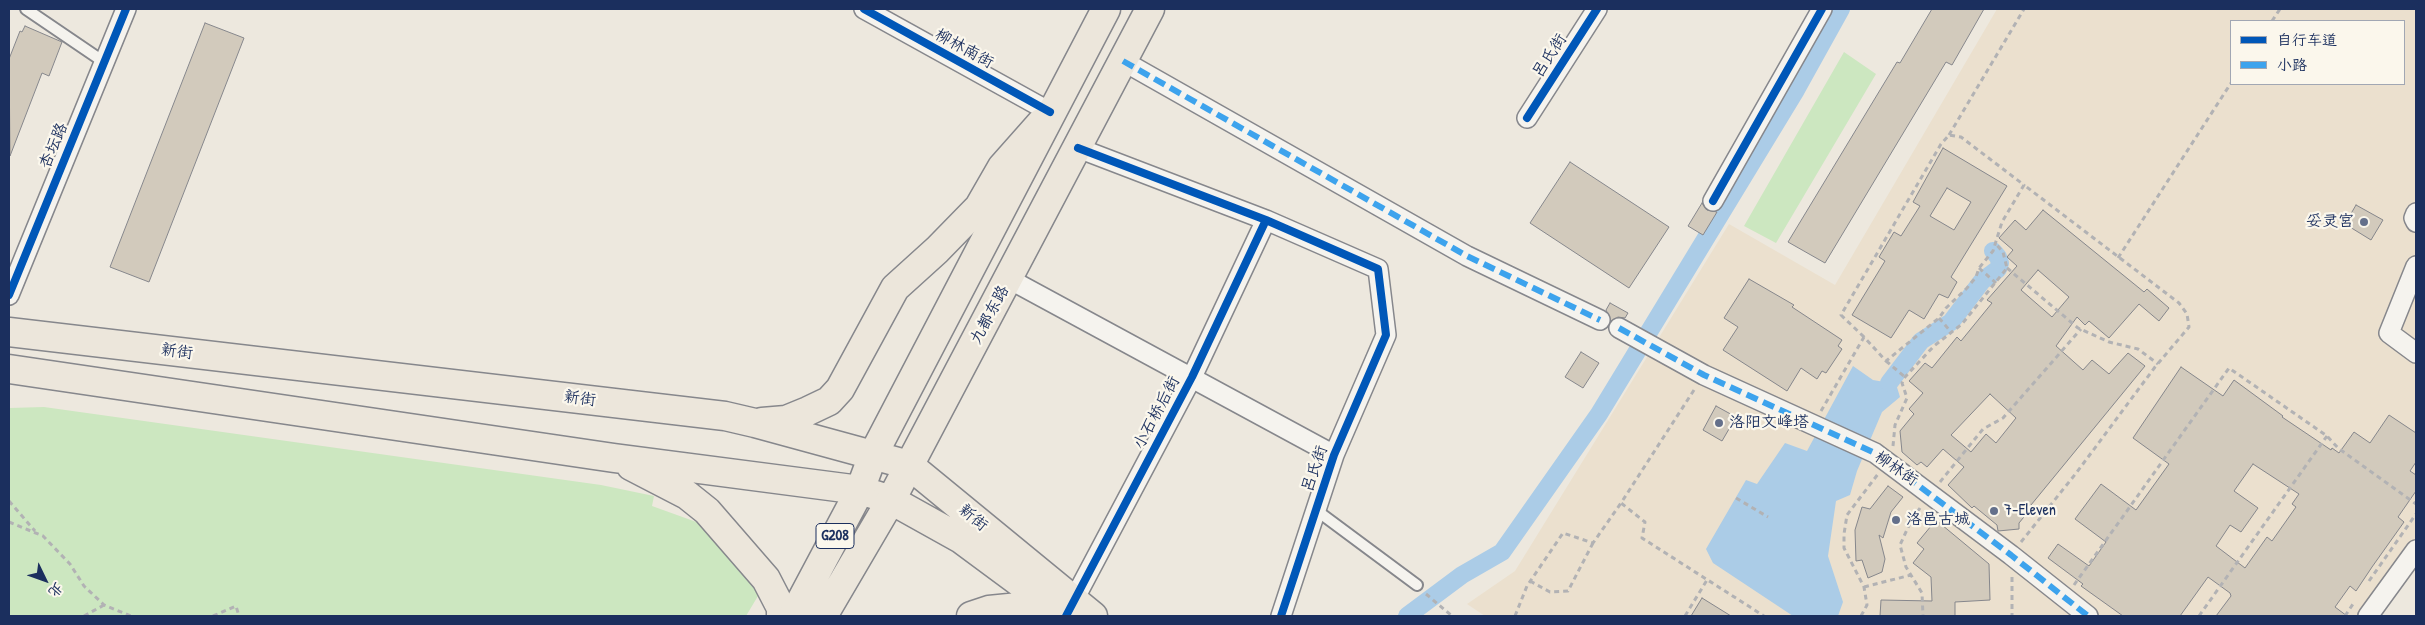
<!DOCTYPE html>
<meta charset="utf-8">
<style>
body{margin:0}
#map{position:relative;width:2425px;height:625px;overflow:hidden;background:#ede8de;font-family:"Patrick Hand","LXGW WenKai TC",sans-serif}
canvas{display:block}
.frame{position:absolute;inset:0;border:10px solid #1b2f5e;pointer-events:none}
.legend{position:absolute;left:2230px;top:20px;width:175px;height:65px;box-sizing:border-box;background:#fbf7ec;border:1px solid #a1a7b3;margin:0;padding:6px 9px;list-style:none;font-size:15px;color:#1b2f5e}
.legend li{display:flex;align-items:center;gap:10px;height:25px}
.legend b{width:25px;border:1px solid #a1a7b3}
.north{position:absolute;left:20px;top:555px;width:50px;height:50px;-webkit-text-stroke:4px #fbf7ec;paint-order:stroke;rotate:132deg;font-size:14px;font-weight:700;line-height:20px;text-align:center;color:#1b2f5e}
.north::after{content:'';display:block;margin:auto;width:18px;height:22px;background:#1b2f5e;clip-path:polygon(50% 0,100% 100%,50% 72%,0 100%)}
</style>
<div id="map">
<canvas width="2425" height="625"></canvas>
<div class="frame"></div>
<ul class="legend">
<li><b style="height:6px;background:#0057b8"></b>自行车道</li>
<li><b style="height:6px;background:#3da3ed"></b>小路</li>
</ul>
<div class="north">北</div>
</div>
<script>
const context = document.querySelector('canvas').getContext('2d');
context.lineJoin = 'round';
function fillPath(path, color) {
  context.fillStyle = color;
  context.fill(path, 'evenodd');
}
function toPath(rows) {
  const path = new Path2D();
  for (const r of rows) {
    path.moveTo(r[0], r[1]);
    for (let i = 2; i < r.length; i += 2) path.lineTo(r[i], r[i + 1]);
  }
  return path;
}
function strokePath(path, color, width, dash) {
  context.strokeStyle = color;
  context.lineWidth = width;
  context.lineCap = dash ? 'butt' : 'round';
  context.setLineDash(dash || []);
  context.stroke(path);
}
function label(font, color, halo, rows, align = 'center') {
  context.font = font + ' "Patrick Hand","LXGW WenKai TC",sans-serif';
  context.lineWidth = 4.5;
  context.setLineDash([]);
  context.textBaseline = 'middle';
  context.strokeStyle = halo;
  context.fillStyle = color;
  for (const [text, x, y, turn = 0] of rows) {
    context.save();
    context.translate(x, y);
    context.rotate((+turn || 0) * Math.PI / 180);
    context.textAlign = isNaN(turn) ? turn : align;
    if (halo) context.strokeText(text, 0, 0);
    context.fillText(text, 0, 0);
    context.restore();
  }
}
fillPath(toPath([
 [1997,9,2416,9,2416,550,2369,616,1485,616,1467,604,1515,571,1729,224,1835,285],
 [2231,21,2404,21,2404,84,2231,84]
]), '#ebe0ce');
fillPath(toPath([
 [1844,52,1876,74,1776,243,1744,226],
 [44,407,601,485,654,496,652,506,713,528,761,591,746,616,9,616,9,408]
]), '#cce7c0');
fillPath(toPath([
 [1853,366,1873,380,1896,384,1900,397,1882,412,1857,471,1850,495,1836,501,1828,556,1843,602,1838,616,1793,616,1713,563,1706,549,1746,480,1757,484,1785,443,1807,451]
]), '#abcce7');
strokePath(toPath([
 [1889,383,1921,341,1951,322,1982,281,1998,269,2000,263,1998,257,1993,251],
 [1407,616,1462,575,1502,552,1599,414,1796,90,1841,9]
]), '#abcce7', 18);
const building = toPath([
 [1932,9,1984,9,1952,65,1946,62,1825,263,1788,242,1897,62,1900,63,1932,9],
 [205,23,244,38,149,282,110,267,205,23],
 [25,26,62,42,49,76,42,73,10,156,9,59,20,31,22,32,25,26],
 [1943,148,2007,186,1951,277,1957,282,1948,298,1939,294,1924,319,1909,310,1891,338,1852,315,1885,261,1879,257,1894,232,1901,236,1920,206,1913,202,1943,148],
 [1947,188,1971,202,1954,230,1930,216,1947,188],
 [1570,162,1669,227,1629,288,1530,223,1570,162],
 [1702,203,1707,210,1717,212,1703,235,1688,226,1702,203],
 [2356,205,2383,220,2371,240,2345,224,2356,205],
 [2043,210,2144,292,2147,289,2169,308,2159,321,2139,304,2109,338,2089,321,2085,325,2077,317,2056,346,2083,370,2092,360,2109,374,2128,353,2145,366,2031,505,2033,506,2019,523,2019,529,1998,531,1997,525,1974,506,1972,508,1948,485,1964,467,1943,449,1927,467,1921,462,1917,465,1902,452,1900,431,1914,414,1909,409,1923,393,1909,381,1925,363,1932,368,1957,337,1961,341,1992,303,1987,300,2017,266,2007,257,2013,250,1999,238,2015,220,2026,230,2043,210],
 [2038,270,2069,297,2052,317,2021,290,2038,270],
 [1990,394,2016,418,1996,443,1986,434,1971,452,1951,435,1990,394],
 [1749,279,1794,305,1792,307,1842,340,1838,346,1842,349,1826,373,1822,371,1817,379,1801,368,1787,391,1723,350,1738,327,1724,318,1749,279],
 [1610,303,1628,313,1625,318,1618,317,1611,321,1606,310,1610,303],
 [1581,352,1599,363,1583,388,1565,377,1581,352],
 [2181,367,2223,396,2234,380,2283,416,2282,417,2331,450,2332,448,2339,453,2354,432,2370,443,2389,415,2416,433,2416,462,2410,471,2416,475,2416,491,2398,517,2404,522,2372,567,2356,591,2350,586,2335,607,2347,616,2216,616,2231,596,2230,593,2208,577,2180,616,2123,616,2081,586,2083,584,2048,558,2058,544,2089,566,2106,542,2075,519,2101,484,2136,510,2169,464,2133,438,2181,367],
 [2253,464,2299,494,2292,504,2296,507,2272,541,2267,537,2245,568,2216,546,2230,525,2241,532,2258,508,2234,491,2253,464],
 [1716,406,1736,417,1722,441,1703,430,1716,406],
 [1888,486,1903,497,1891,512,1883,538,1879,535,1885,559,1882,572,1868,578,1862,560,1856,561,1855,530,1862,507,1870,509,1888,486],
 [1936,520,1989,564,1990,600,1955,602,1955,616,1880,616,1881,600,1932,601,1931,577,1913,563,1924,549,1917,543,1936,520],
 [1702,598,1731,616,1691,616,1702,598]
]);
fillPath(building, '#d2cabc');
strokePath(building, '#86878c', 1);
const lane = toPath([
 [26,9,104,62],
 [1316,510,1417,585]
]);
const street = toPath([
 [864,9,1050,112],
 [1123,61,1467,256,1600,320],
 [1527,118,1597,9],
 [1078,148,1266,220,1378,269,1386,335,1334,455,1281,616],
 [1713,201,1822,9],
 [2416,213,2414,218,2416,222],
 [2416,266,2389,333,2416,353],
 [1009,279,1334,455],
 [9,295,126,9],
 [1619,328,1704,375,1875,453,2011,555,2088,616],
 [1069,609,1192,377,1266,220],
 [2368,616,2416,550]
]);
const primary = toPath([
 [9,332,725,416,755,423,909,465,1093,616],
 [9,369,614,458,860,490,891,500,961,539,1065,616],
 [762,422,786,420,808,411,829,401,840,389,895,288,937,250,979,207,1002,167,1041,123],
 [631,466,687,495,707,511,766,579,781,608,781,616],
 [971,616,989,610,1049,604]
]);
const highway = toPath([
 [793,616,860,490,873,455,1106,9],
 [823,616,891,500,1150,9]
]);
strokePath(lane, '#86878c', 14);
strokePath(street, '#86878c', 22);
strokePath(primary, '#86878c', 31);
strokePath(highway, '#86878c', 31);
strokePath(toPath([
 [2272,21,2280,9],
 [1949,135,2024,9],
 [2118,258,2231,83],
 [1979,268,1996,283],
 [2007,268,2078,328,2109,342,2138,349,2158,364],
 [1939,318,1951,332],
 [1886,361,1905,377],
 [1694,390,1621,503,1645,522,1642,538,1764,616],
 [1821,411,1864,337,1886,361,1939,318,1946,308,1967,288,1976,277,1979,268,1993,251,2002,222,2024,185,1961,137,1949,135,1941,144,1841,315,1864,337],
 [1893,446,1895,425,1907,398,1902,383,1905,377,1934,346,1962,324,2007,268,2003,252,1996,244],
 [1940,482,1983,429,2003,418,2081,329],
 [1736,498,1768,517],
 [9,501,35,531],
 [1920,508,1911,521,1900,545,1906,567,1922,593,1923,616],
 [9,522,43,536,70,564,84,586,104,605,131,616],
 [2021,542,2077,472,2155,367,2189,327,2187,314,2179,303,2024,185],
 [2012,577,2012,616],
 [1530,581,1550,592,1568,591,1593,543],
 [2369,581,2416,514],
 [2074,585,2229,368,2327,436,2338,448,2416,504],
 [1864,587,1911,575],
 [1426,594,1452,616],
 [84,616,104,605],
 [213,616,236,606,239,616],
 [1515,616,1527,586,1563,533,1593,543,1621,503],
 [1685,616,1707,580],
 [1861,616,1867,605,1864,587,1844,548,1844,534,1847,515,1878,474],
 [2199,616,2327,436],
 [2345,616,2353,604]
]), '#b2b2b4', 3, [5, 4]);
strokePath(lane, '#f5f3ee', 10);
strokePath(street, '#f5f3ee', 19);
strokePath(primary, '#ece6db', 28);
strokePath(highway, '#ece6db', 28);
strokePath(toPath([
 [1123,61,1467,256,1600,320],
 [1619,328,1704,375,1875,453,2011,555,2088,616]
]), '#3da3ed', 6, [12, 6]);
strokePath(toPath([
 [864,9,1050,112],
 [1527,118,1597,9],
 [1078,148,1266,220,1378,269,1386,335,1334,455,1281,616],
 [1713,201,1822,9],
 [9,295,126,9],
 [1066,616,1192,377,1266,220]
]), '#0057b8', 8);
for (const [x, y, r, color] of [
 [2364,222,5,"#64708b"],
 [1719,423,5,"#64708b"],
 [1994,511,5,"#64708b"],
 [1896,520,5,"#64708b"]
]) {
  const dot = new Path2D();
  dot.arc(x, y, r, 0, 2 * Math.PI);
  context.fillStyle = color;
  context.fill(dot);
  strokePath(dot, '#fbf7ec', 2);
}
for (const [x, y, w] of [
 [835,536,38]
]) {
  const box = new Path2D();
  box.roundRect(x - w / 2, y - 12.5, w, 25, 4);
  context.fillStyle = '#fbf7ec';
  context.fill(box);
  strokePath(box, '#1b2f5e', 1);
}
label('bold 15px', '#1b2f5e', null, [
 ["G208",835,536]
]);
label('16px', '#1b2f5e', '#fbf7ec', [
 ["柳林南街",964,49,29],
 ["吕氏街",1550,56,-57],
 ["杏坛路",54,146,-67],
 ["九都东路",990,315,-62],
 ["新街",177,352,7],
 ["新街",580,399,7],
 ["小石桥后街",1157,413,-62],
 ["吕氏街",1315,469,-71],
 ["柳林街",1896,469,34],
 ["新街",973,518,40]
]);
label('16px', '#1b2f5e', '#fbf7ec', [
 ["妥灵宫",2354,222,"right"],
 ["洛阳文峰塔",1729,423],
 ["7-Eleven",2004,511],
 ["洛邑古城",1906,520]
], 'left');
</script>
